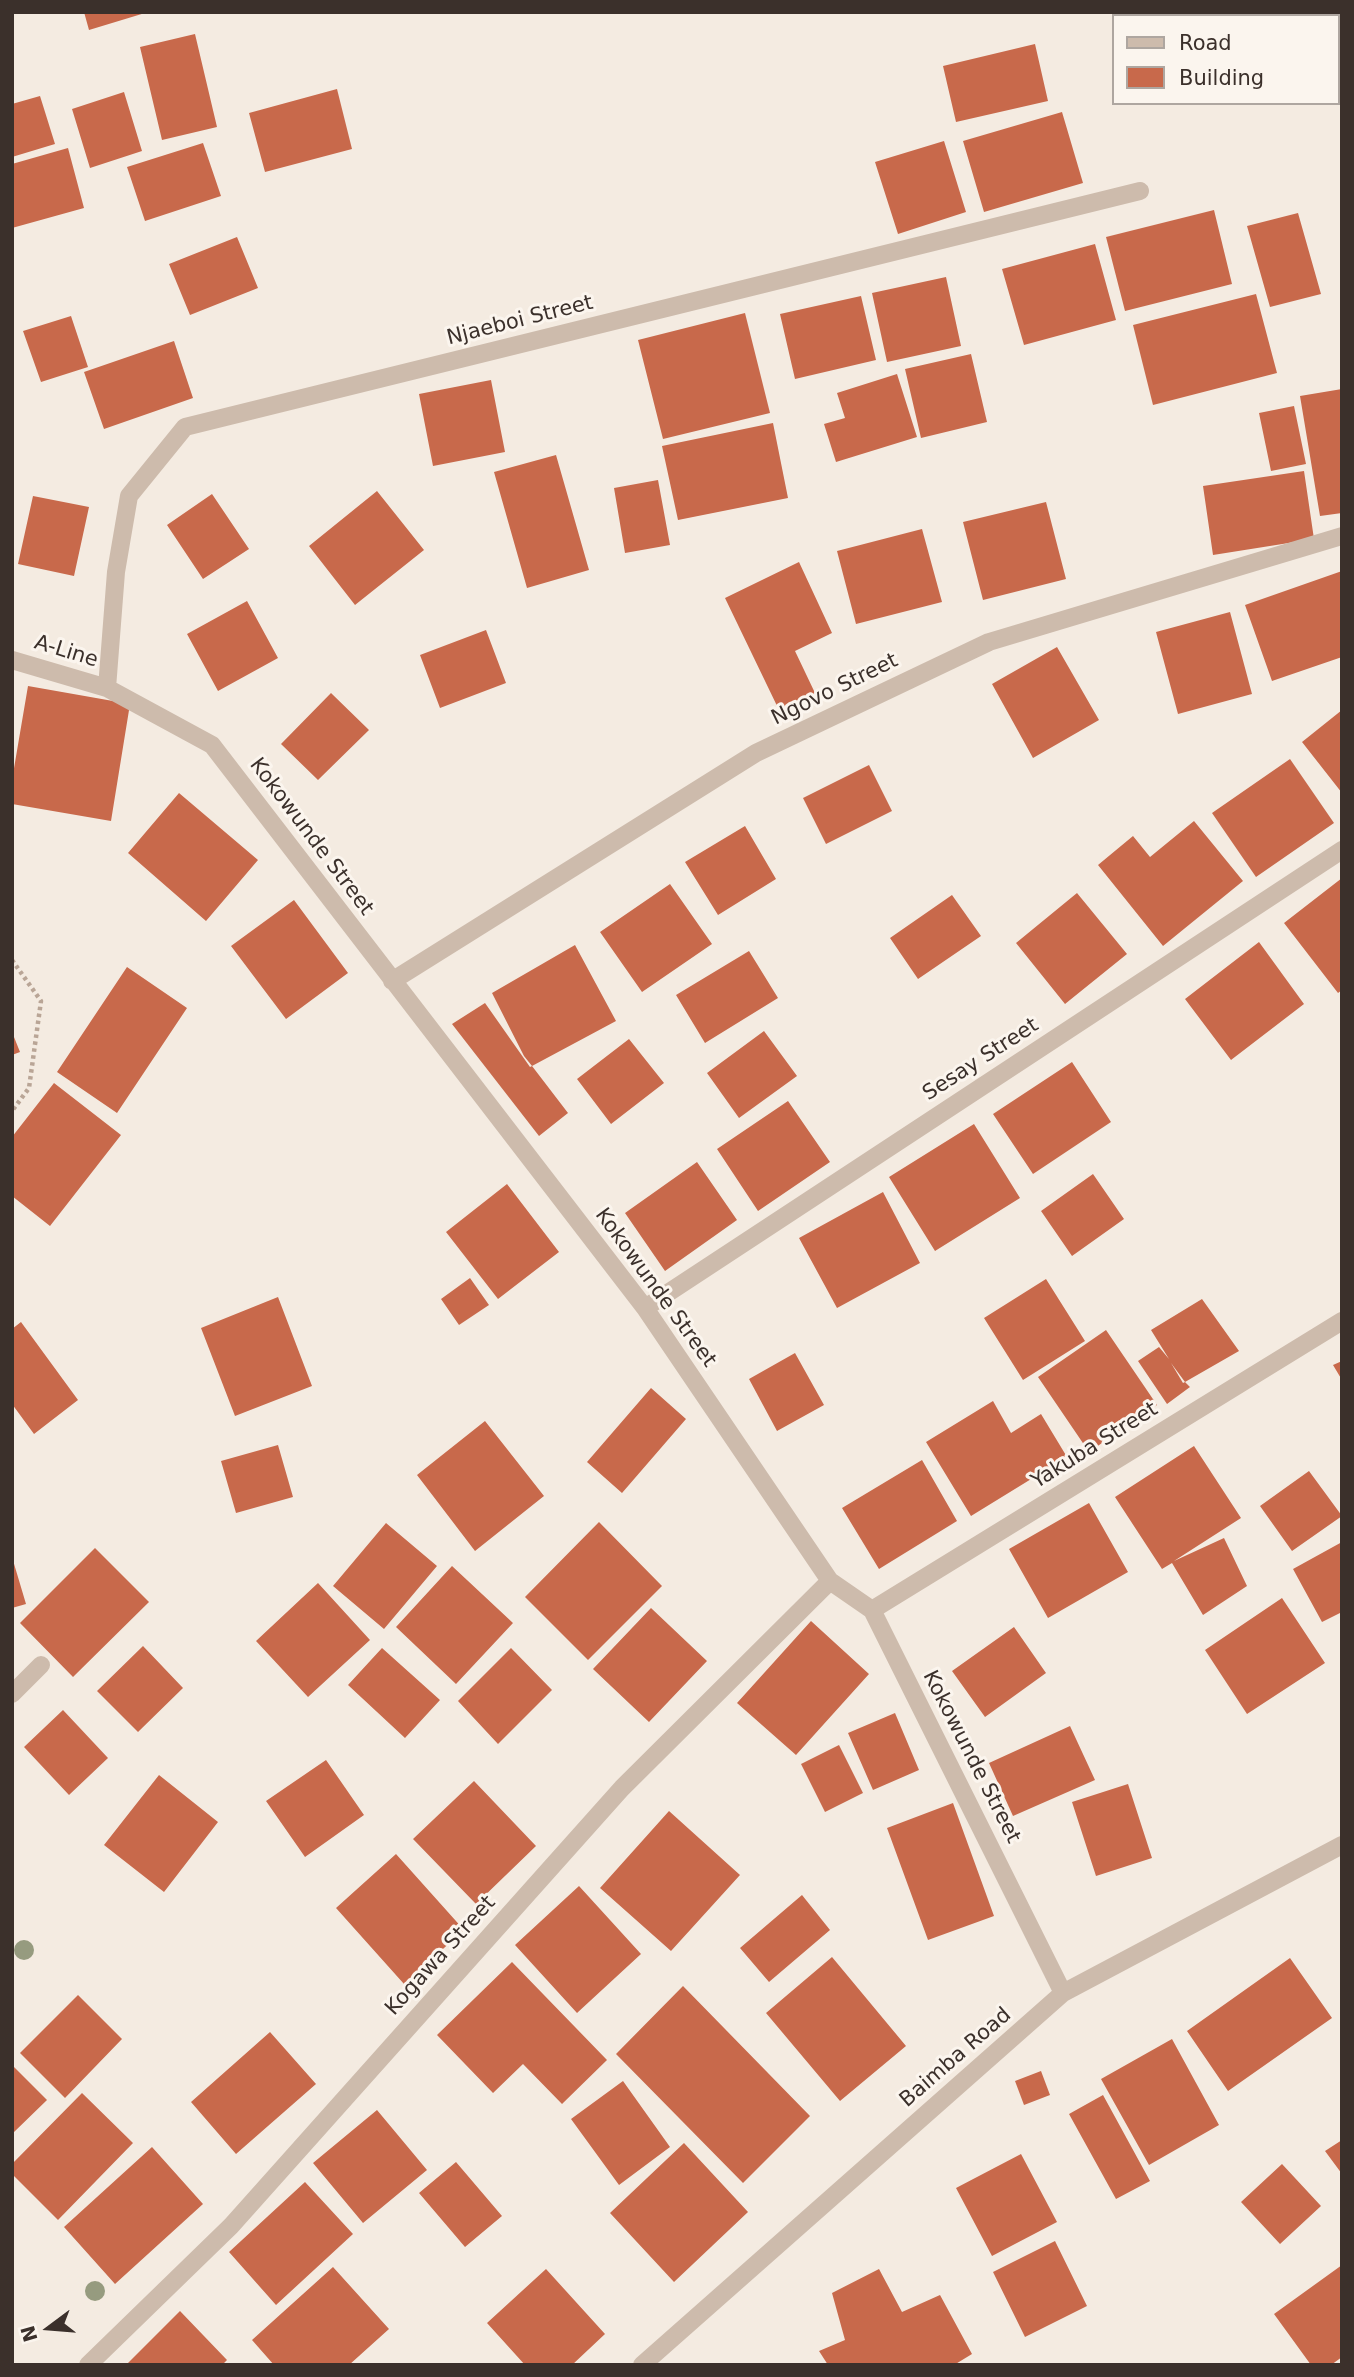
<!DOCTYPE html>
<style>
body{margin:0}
#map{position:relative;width:1354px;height:2377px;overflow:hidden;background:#f4ebe1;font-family:"DejaVu Sans",sans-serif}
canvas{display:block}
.frame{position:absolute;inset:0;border:14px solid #3b302b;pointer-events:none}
.legend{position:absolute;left:1112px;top:14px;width:228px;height:91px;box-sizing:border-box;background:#fbf5ee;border:2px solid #aea6a0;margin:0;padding:9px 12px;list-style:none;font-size:21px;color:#3b302b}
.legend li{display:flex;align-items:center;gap:14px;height:35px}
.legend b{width:35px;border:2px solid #aea6a0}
.north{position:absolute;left:14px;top:2293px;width:70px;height:70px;-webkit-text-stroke:5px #fbf5ee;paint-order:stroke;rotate:254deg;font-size:19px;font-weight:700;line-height:28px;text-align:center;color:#3b302b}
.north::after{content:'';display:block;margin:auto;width:24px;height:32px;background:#3b302b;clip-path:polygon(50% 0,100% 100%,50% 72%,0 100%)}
</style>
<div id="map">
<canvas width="1354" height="2377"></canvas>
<div class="frame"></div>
<ul class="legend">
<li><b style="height:9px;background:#cdbbac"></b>Road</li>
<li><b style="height:19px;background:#c8694b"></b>Building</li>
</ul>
<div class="north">N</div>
</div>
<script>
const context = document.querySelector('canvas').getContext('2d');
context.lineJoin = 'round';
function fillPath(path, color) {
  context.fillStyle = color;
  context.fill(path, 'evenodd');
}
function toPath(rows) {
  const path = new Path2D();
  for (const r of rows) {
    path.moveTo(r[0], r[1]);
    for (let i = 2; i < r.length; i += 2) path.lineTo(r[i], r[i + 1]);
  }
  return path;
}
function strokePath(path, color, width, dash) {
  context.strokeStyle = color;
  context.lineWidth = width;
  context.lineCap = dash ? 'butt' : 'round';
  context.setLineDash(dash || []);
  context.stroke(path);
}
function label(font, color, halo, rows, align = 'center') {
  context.font = font + ' "DejaVu Sans",sans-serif';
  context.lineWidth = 6;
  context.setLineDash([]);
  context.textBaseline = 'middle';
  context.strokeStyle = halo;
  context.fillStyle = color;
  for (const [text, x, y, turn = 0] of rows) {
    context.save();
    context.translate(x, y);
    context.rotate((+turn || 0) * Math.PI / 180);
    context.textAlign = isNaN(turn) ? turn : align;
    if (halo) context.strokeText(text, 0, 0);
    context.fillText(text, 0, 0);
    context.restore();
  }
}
fillPath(toPath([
 [84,12,145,12,145,13,89,30],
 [195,34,217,127,162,140,140,47],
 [1035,44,1048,101,956,122,943,66],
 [337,89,352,149,265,172,249,113],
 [124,92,142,151,90,168,72,109],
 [40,96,55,144,12,157,12,104],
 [1062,112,1083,183,984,212,963,141],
 [944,141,966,212,898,234,875,162],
 [203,143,221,196,145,221,127,167],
 [68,148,84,208,12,228,12,164],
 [1214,210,1232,284,1125,311,1106,237],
 [1298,213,1321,294,1270,307,1247,226],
 [237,237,258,288,190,315,169,264],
 [1095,244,1116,320,1024,345,1002,269],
 [946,277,961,346,887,362,872,293],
 [1256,294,1277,373,1153,405,1133,325],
 [861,296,876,360,795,379,780,314],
 [745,313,770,413,663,439,638,340],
 [71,316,88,367,41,382,23,331],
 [174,341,193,398,104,429,84,372],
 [971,354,987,422,921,438,905,369],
 [897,374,917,437,836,462,824,424,845,418,837,393],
 [491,380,505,452,433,466,419,394],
 [1342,389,1342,513,1320,516,1300,396],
 [1294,406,1306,464,1271,471,1259,413],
 [773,423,788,498,678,520,662,446],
 [556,455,589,570,527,588,494,472],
 [1304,471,1314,539,1213,555,1203,486],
 [658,480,670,545,625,553,614,488],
 [377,491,424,550,355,605,309,546],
 [212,494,249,549,203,579,167,525],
 [33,496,89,507,74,576,18,564],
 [1046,502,1066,579,983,600,963,522],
 [922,529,942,602,856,624,837,551],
 [799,562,832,633,795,651,815,693,779,710,725,598],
 [1342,571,1342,657,1272,681,1245,605],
 [247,601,278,658,218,691,187,634],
 [1230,612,1252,694,1178,714,1156,632],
 [486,630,506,683,440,708,420,655],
 [1057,647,1099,720,1033,758,992,684],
 [28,686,130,704,111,821,12,804,12,780],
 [331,693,369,730,318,780,281,744],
 [1342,710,1342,793,1302,742],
 [1290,759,1334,823,1256,877,1212,813],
 [869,765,892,811,826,844,803,798],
 [179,793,258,860,206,921,128,853],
 [1194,821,1243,881,1163,946,1098,865,1133,836,1150,857],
 [745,826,776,879,718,915,685,862],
 [1342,878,1342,990,1338,993,1284,923],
 [670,884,712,944,642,992,600,932],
 [1077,893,1127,954,1065,1004,1016,943],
 [952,895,981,936,918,979,890,938],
 [294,900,348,973,286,1019,231,946],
 [1259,942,1304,1004,1231,1060,1185,999],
 [575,945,616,1021,532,1066,524,1056,492,993],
 [749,951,778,998,705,1043,676,995],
 [127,967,187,1008,117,1113,57,1072],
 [485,1003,530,1067,532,1066,568,1113,539,1136,452,1024],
 [764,1031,797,1076,739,1118,707,1073],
 [12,1032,20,1052,12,1055],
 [629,1039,664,1083,611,1124,577,1079],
 [1072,1062,1111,1122,1033,1174,993,1114],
 [54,1083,121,1135,50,1226,12,1196,12,1137],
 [788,1101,830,1162,758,1211,717,1149],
 [974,1124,1020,1198,935,1251,889,1177],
 [697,1162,737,1220,665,1271,625,1213],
 [1093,1174,1124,1219,1072,1256,1041,1211],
 [507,1184,559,1252,498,1299,446,1232],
 [883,1192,920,1263,837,1308,799,1238],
 [470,1278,489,1305,459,1325,441,1299],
 [1046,1279,1085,1341,1023,1380,984,1318],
 [278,1297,312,1386,235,1416,201,1328],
 [1202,1299,1239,1351,1185,1382,1171,1363,1183,1383,1185,1382,1190,1387,1167,1404,1138,1361,1159,1347,1169,1359,1151,1330],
 [21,1322,78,1400,34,1434,12,1404,12,1329],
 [1106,1330,1157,1405,1089,1452,1038,1377],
 [795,1353,824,1405,777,1431,749,1379],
 [1342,1361,1342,1380,1333,1365],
 [651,1388,686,1419,622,1493,587,1462],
 [993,1401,1011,1433,1041,1414,1067,1457,971,1516,926,1442],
 [485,1421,544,1496,475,1551,417,1475],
 [278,1445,293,1497,236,1513,221,1461],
 [1194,1446,1241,1518,1174,1561,1224,1538,1247,1586,1203,1615,1172,1563,1162,1569,1115,1497],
 [922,1460,957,1521,879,1569,842,1508],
 [1309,1471,1342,1516,1292,1551,1260,1506],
 [1089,1503,1128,1572,1048,1618,1009,1549],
 [599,1522,662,1586,588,1660,525,1597],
 [386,1523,437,1566,384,1629,333,1586],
 [1342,1542,1342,1612,1322,1622,1293,1569],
 [95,1548,149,1602,73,1677,20,1623],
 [12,1557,26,1604,12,1608],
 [452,1566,513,1623,456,1684,396,1627],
 [318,1583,370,1640,308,1697,256,1641],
 [1282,1598,1325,1663,1247,1714,1205,1650],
 [651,1608,707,1661,649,1722,593,1669],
 [811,1621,869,1674,796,1755,737,1703],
 [1014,1627,1046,1673,985,1717,952,1671],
 [143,1646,183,1688,138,1732,97,1691],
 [382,1648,440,1700,405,1738,348,1685],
 [511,1648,552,1690,498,1744,458,1701],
 [63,1710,108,1758,69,1795,24,1747],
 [895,1713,919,1770,873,1790,848,1733],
 [1070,1726,1095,1780,1013,1816,989,1763],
 [839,1745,863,1793,825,1812,801,1764],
 [326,1760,364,1815,305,1857,266,1801],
 [159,1775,218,1822,164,1892,104,1845],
 [474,1781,536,1846,476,1904,413,1839],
 [1128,1784,1152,1858,1096,1876,1072,1802],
 [953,1803,994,1916,928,1940,887,1828],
 [669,1811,740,1875,671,1951,600,1888],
 [396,1854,464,1930,404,1984,336,1908],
 [579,1886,641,1954,577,2013,515,1945],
 [802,1895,830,1930,769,1982,740,1948],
 [832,1957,906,2046,840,2101,766,2013],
 [1290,1958,1332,2018,1228,2091,1187,2031],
 [512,1962,607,2060,562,2104,523,2064,493,2093,437,2035],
 [683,1986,810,2116,743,2183,616,2054],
 [78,1995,122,2039,65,2098,20,2053],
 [270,2032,316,2084,236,2154,191,2102],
 [1172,2039,1219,2125,1149,2165,1101,2079],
 [12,2065,47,2100,12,2134],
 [1041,2071,1050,2095,1024,2105,1015,2081],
 [623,2081,670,2147,619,2185,571,2119],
 [82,2093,133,2143,58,2220,12,2174,12,2164],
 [1103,2095,1150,2181,1116,2199,1069,2114],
 [377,2110,427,2170,363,2223,313,2163],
 [1342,2140,1342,2174,1325,2151],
 [684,2143,748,2212,674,2282,610,2213],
 [152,2147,203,2204,115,2284,64,2227],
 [1021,2154,1057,2222,992,2256,956,2188],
 [456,2162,502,2216,465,2247,419,2193],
 [1282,2164,1321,2206,1280,2244,1241,2202],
 [305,2182,353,2234,276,2305,229,2252],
 [1055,2241,1087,2306,1025,2337,993,2272],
 [1342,2265,1342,2357,1331,2365,1311,2365,1274,2314],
 [333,2267,389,2329,349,2365,274,2365,252,2340],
 [546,2269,605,2334,572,2365,525,2365,487,2323],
 [879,2269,902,2312,940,2295,972,2354,954,2365,828,2365,819,2351,845,2340,832,2293],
 [180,2311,227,2360,222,2365,126,2365]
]), '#c8694b');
strokePath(toPath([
 [12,960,41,1001,29,1088,12,1111]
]), '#b9a596', 4.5, [3.5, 3.5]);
strokePath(toPath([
 [12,660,107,688,212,745,645,1308,830,1581,872,1610,1063,1993],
 [107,688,116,572,129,496,185,427,1140,191],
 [392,981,756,753,989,642,1342,536],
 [645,1308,1342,850],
 [872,1610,1342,1321],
 [12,1694,41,1665],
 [88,2365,231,2226,622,1788,830,1581],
 [642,2365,1063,1993,1342,1845]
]), '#cdbbac', 18);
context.fillStyle = '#969b7f';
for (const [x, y] of [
 [24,1950],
 [95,2291]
]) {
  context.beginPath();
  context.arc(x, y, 10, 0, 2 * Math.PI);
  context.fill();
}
label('21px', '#3b302b', '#fbf5ee', [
 ["Njaeboi Street",520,321,-14],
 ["A-Line",66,652,17],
 ["Ngovo Street",835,690,-26],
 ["Kokowunde Street",311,837,53],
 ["Sesay Street",981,1060,-33],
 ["Kokowunde Street",655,1288,54],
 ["Yakuba Street",1095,1446,-32],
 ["Kokowunde Street",971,1757,63],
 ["Kogawa Street",441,1956,-48],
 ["Baimba Road",956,2058,-41]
]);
</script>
